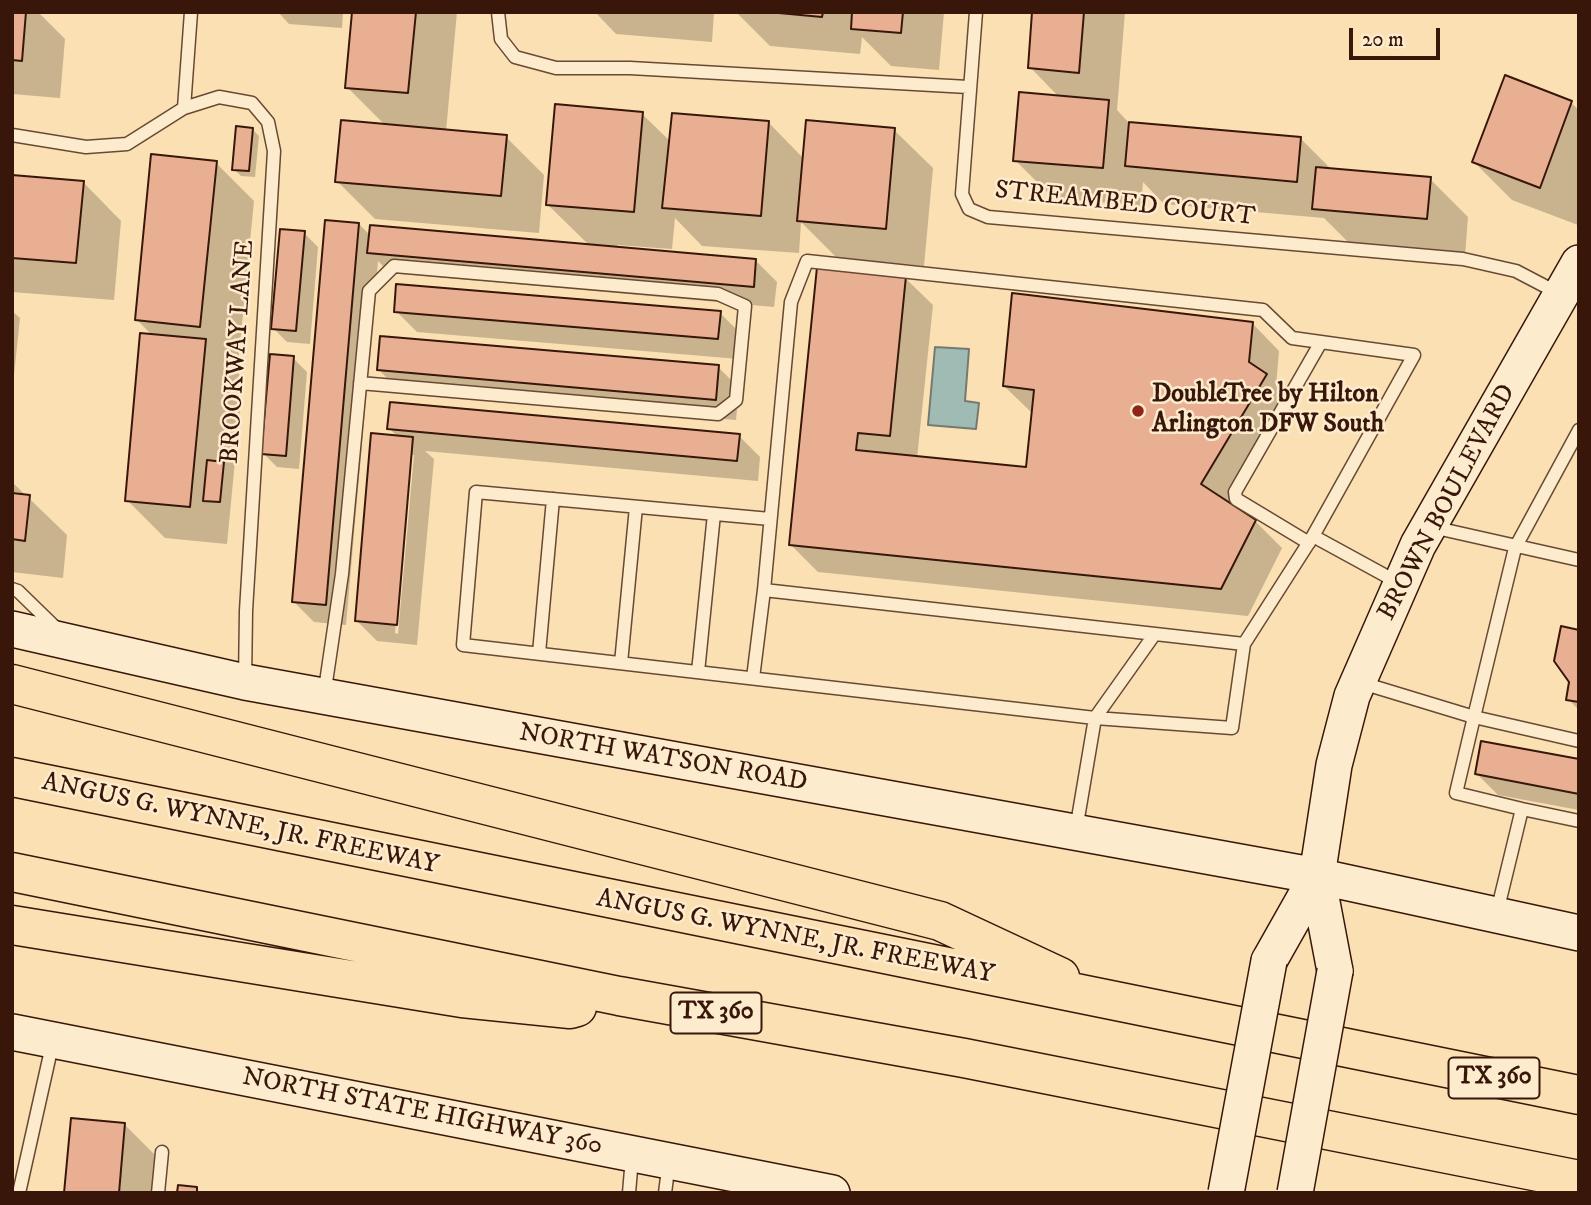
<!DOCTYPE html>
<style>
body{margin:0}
#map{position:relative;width:1591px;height:1205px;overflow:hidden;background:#fae0b2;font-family:"IM FELL DW Pica",serif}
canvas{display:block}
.frame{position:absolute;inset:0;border:14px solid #38170a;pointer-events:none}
.scale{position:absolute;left:1349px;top:28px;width:91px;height:32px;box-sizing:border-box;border:4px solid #38170a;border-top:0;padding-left:9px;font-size:21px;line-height:24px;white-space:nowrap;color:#38170a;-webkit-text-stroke:5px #fcebcd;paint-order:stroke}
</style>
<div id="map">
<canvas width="1591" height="1205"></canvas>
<div class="frame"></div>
<div class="scale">20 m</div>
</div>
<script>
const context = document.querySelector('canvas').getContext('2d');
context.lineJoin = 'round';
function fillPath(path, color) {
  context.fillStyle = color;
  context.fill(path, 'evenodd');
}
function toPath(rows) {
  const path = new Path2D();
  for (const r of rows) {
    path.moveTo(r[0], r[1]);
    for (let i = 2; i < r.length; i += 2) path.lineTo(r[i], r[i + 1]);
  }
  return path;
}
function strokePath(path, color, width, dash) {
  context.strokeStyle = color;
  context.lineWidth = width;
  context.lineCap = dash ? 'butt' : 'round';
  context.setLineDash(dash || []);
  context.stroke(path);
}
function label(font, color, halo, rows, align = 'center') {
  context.font = font + ' "IM FELL DW Pica",serif';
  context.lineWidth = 5;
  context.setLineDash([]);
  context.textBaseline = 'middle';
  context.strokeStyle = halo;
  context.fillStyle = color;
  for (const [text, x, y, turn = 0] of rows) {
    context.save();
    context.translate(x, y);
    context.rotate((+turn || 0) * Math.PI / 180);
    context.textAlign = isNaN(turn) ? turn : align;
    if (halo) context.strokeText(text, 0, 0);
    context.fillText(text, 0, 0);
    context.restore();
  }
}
const water = toPath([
 [935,347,969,349,965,401,979,403,976,429,928,425,935,347]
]);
fillPath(water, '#a0bbb4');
strokePath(water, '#767970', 2);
fillPath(toPath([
 [12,12,38,12,65,39,60,98,12,94],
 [278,12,343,12,342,28,289,24],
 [354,12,457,12,446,131,506,137,544,175,539,233,375,219,337,181,386,126,347,87],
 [595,12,714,12,712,42,616,34],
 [736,12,944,12,939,70,891,66,862,37,860,54,770,46],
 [1034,12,1125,12,1117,110,1130,124,1301,139,1332,170,1430,179,1468,217,1465,256,1352,246,1324,218,1164,204,1143,182,1141,206,1053,198,1015,160,1059,97,1030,67],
 [1571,103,1579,110,1578,225,1512,200,1474,162],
 [642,114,671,142,768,122,804,159,894,130,933,168,924,266,837,258,801,222,799,253,702,246,675,218,672,249,617,245,617,249,756,261,777,282,774,307,390,273,378,261,346,625,314,622,293,601,359,224,371,236,590,246,548,205],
 [252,129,259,136,255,177,241,176,234,169],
 [216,163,254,201,238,364,228,363,243,378,227,544,165,538,127,500,153,336,137,320],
 [12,176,83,182,121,221,114,300,12,292],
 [304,233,318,247,310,344,287,342,273,328],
 [905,278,933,305,917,458,1028,469,1032,413,1004,386,1252,323,1279,351,1276,386,1293,403,1231,506,1255,521,1282,548,1248,616,818,572,791,545],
 [12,311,20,318,12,394],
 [396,311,720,313,741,334,739,359,417,332],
 [293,358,307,372,299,469,277,467,263,453],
 [718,367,739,388,736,420,400,391,379,370],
 [389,428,739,436,760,457,758,481,425,451,434,459,417,645,377,641,356,620,398,437],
 [410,455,414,455,398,634,395,633],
 [12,482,67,535,63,578,12,572],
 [1579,631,1579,710,1568,699],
 [1579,761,1579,810,1498,795,1477,774],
 [125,1125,163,1163,160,1193,66,1193]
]), '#0003');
const building = toPath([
 [12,12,26,12,22,61,12,60,12,12],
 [352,12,416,12,408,93,345,88,352,12],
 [768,12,823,12,822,17,768,12],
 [852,12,903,12,901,33,851,29,852,12],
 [1032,12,1084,12,1079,73,1028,68,1032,12],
 [1505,75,1572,101,1540,188,1472,162,1505,75],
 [1019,92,1109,100,1103,168,1013,161,1019,92],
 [555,104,643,112,634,212,546,205,555,104],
 [672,113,769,121,761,216,662,208,672,113],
 [341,120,507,135,501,196,335,182,341,120],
 [806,120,895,128,886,229,797,221,806,120],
 [1129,122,1301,137,1297,182,1125,166,1129,122],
 [236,126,253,128,249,171,232,170,236,126],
 [151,154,217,161,200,327,135,320,151,154],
 [1316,167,1431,177,1427,219,1312,209,1316,167],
 [12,175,84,181,76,263,12,258,12,175],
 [325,220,359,223,326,605,292,602,325,220],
 [370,225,756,259,754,287,367,253,370,225],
 [280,229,305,231,296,331,271,329,280,229],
 [817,267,906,276,890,436,858,433,856,450,1026,467,1034,390,1003,386,1012,293,1253,322,1249,362,1267,374,1201,484,1256,520,1221,589,789,545,817,267],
 [396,284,721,311,718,339,394,312,396,284],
 [140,333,206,339,190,507,125,501,140,333],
 [380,336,719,365,716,400,377,370,380,336],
 [270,354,294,356,286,456,261,454,270,354],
 [390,402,740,434,737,461,387,429,390,402],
 [371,433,413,437,397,625,355,621,371,433],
 [207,460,224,462,220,502,203,501,207,460],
 [12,493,30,495,25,541,12,539,12,493],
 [1561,626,1579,630,1579,702,1566,700,1569,682,1554,661,1561,626],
 [1481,741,1579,759,1579,794,1475,774,1481,741],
 [71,1118,125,1123,119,1193,64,1193,71,1118],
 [178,1185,197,1187,197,1193,177,1193,178,1185]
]);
fillPath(building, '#e9af92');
strokePath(building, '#38170a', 2);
const lane = toPath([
 [498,12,501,39,515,57,556,68,630,68,968,87],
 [976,12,962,194,969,209,988,217,1463,259,1516,271,1558,293],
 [184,108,191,12],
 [12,135,86,147,127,144,184,108,219,97,252,103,268,122,274,151,246,611,245,681],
 [807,261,1263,310,1292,338,1414,355,1313,536,1244,644,764,590,791,302,807,261],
 [1579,430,1515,548,1474,717,1579,741],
 [770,519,476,492,463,645,1095,718,1232,728,1244,644],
 [1432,527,1579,560],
 [1313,536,1399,583],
 [1309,543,1236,499,1235,492,1321,342],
 [12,589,18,591,57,629],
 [539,653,553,499],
 [621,663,636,507],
 [698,672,714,514],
 [753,678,764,590],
 [1362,683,1474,717,1456,793,1522,809],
 [324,696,342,574,369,291,394,266,718,294,745,306,736,400,718,414,360,383],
 [1076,830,1095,718,1154,635],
 [1497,912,1522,809,1579,821],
 [19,1193,53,1041],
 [158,1193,162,1152],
 [629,1193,632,1158],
 [665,1193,669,1162]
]);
const secondary = toPath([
 [12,629,245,682,1317,876,1579,933],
 [1269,961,1317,876],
 [1335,971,1317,876,1334,765,1352,696,1418,545,1579,263],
 [12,1032,832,1193]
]);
const highway = toPath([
 [12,684,940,921,1060,977],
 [12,777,1579,1095],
 [12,872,619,996,964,1058,1579,1180],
 [12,925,462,998,570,1009,577,1007]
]);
strokePath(lane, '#684934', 15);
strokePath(secondary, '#38170a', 38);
strokePath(highway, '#38170a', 41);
strokePath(lane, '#fcebcd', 12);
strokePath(secondary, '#fcebcd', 35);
strokePath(highway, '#fae0b2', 38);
const secondaryBridge = toPath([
 [1226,1193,1269,961],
 [1295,1193,1335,971]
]);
strokePath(secondaryBridge, '#38170a', 38, []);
strokePath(secondaryBridge, '#fcebcd', 35);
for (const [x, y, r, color] of [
 [1138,411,7,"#8f2418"]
]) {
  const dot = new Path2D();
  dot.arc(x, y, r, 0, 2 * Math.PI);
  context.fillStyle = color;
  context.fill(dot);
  strokePath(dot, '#fcebcd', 2.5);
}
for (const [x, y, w] of [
 [716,1013,91],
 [1494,1078,91]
]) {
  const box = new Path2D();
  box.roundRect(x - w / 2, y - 20.5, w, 41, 5);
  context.fillStyle = '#fcebcd';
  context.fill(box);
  strokePath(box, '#38170a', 2);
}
label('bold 24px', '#38170a', null, [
 ["TX 360",716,1013],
 ["TX 360",1494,1078]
]);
label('26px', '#38170a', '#fcebcd', [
 ["STREAMBED COURT",1125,205,6],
 ["BROOKWAY LANE",239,352,-86],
 ["BROWN BOULEVARD",1448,503,-62],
 ["NORTH WATSON ROAD",663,759,10],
 ["ANGUS G. WYNNE, JR. FREEWAY",240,825,12],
 ["ANGUS G. WYNNE, JR. FREEWAY",795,938,11],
 ["NORTH STATE HIGHWAY 360",422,1113,11]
]);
label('bold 26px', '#38170a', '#fcebcd', [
 ["DoubleTree by Hilton",1152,396],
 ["Arlington DFW South",1152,426]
], 'left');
</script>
